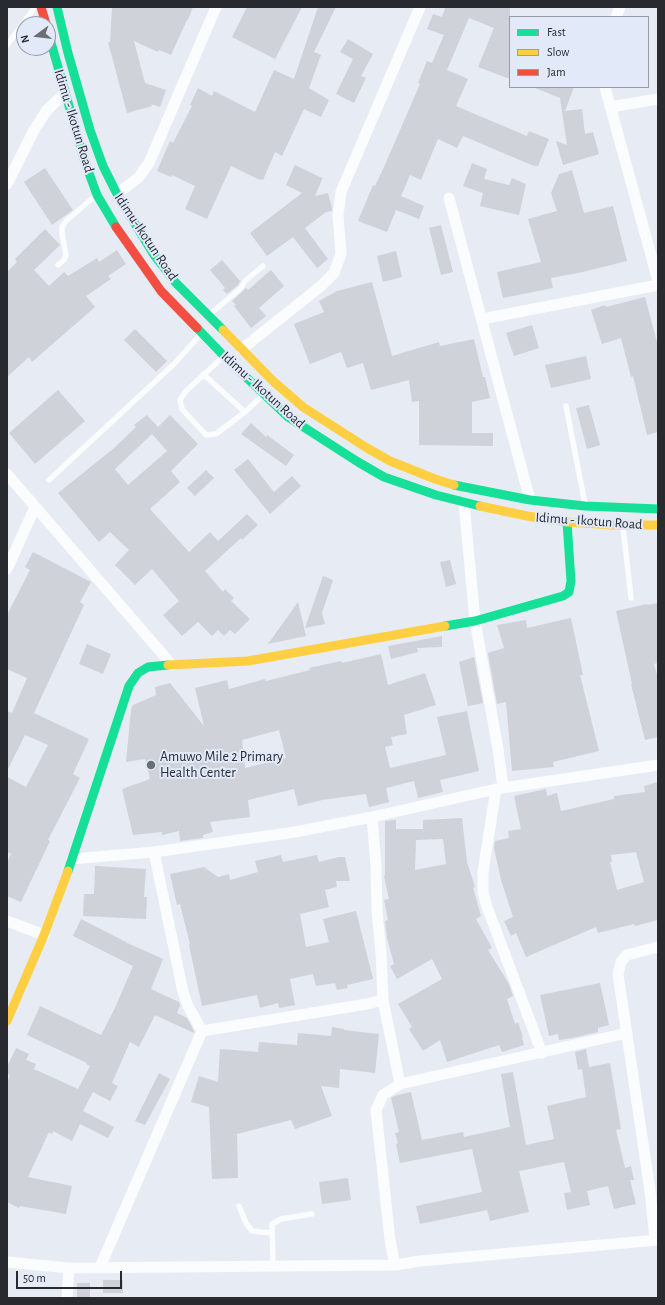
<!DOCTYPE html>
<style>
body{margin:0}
#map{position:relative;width:665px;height:1305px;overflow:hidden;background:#e7ebf3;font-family:"Alegreya Sans",sans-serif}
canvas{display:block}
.frame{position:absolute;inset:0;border:8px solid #282a30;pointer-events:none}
.legend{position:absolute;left:509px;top:16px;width:140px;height:72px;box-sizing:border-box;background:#e2e9f8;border:1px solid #989da8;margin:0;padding:5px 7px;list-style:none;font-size:12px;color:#282a30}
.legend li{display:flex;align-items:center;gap:8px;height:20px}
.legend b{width:20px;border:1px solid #989da8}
.north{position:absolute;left:16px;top:16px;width:40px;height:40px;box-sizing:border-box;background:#e2e9f8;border:1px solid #989da8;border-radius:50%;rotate:255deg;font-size:11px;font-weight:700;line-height:16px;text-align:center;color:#282a30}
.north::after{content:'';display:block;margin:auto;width:14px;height:18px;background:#6b6e74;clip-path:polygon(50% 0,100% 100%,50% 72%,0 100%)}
.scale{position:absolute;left:16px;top:1271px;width:106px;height:18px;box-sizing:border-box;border:2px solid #282a30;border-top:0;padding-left:5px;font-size:12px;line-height:14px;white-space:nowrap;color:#282a30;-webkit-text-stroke:3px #e2e9f8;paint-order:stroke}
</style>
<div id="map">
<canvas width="665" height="1305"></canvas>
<div class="frame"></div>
<ul class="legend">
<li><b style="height:5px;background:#16e098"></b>Fast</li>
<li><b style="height:5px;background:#ffcf43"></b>Slow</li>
<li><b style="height:5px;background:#f24e42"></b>Jam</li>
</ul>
<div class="north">N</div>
<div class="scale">50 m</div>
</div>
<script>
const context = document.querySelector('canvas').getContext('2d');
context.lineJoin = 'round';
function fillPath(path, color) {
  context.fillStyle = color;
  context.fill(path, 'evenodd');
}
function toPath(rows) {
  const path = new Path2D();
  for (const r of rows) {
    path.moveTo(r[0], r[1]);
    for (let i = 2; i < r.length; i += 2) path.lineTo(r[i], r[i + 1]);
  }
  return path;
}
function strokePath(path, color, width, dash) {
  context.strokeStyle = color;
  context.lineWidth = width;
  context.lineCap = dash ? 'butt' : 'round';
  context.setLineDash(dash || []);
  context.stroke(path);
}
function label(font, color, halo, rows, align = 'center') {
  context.font = font + ' "Alegreya Sans",sans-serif';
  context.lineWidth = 4;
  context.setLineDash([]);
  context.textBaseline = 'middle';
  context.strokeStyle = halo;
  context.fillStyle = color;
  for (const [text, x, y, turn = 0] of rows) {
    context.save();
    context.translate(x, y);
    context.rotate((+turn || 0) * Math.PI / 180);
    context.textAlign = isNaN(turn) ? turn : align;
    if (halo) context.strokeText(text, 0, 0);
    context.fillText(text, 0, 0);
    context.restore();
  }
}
fillPath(toPath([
 [112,7,193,7,188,20,187,20,171,55,159,50,158,52,134,41,145,83,166,90,160,107,151,104,152,106,127,113,108,42,110,42],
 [247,7,302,7,275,59,232,37],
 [318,7,336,7,314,52,321,55,309,88,329,100,321,117,304,109,282,156,275,152,263,180,261,179,260,180,231,166,207,219,185,209,195,186,172,175,171,177,157,171,170,141,173,143,192,106,190,105,198,88,212,96,214,91,255,112,274,70,294,79],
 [443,7,510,7,510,79,478,67,494,28,469,18,447,70,468,79,456,106,527,136,529,131,549,139,538,166,534,166,463,136,457,148,438,139,421,180,410,175,401,196,424,206,419,219,396,210,387,232,358,221,373,185,375,186,384,167,420,84,418,83,427,61,432,63,444,35,427,29,433,14,442,17,445,8],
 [348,39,373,54,361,76,366,78,354,103,336,94,353,59,340,52],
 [535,87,574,87,565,111,582,109,585,134,593,132,599,154,563,165,556,141,567,145,560,98,535,88],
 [472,163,487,169,484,179,509,185,512,178,526,184,519,215,480,206,483,193,463,186],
 [295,165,322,178,323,177,315,196,328,193,332,208,332,211,326,212,305,228,328,259,317,268,293,237,267,256,250,233,302,193,286,185],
 [45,168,73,210,52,225,24,182],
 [572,170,584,213,613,206,627,261,583,272,551,278,553,288,503,298,497,272,541,262,528,219,557,211,551,193,559,174],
 [441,225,453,272,441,275,429,228],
 [45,229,60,245,34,270,49,286,64,272,68,276,97,258,99,262,117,250,126,264,108,276,111,279,86,296,95,307,32,362,29,357,7,377,7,272,17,262,15,259],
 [396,251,402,277,383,282,377,256],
 [222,260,240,281,238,285,227,294,223,290,225,288,210,270],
 [271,270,284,286,259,308,266,316,251,328,234,306,236,305,232,301,246,288,248,290],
 [372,282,392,356,439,342,440,346,474,339,483,377,485,377,490,398,472,402,472,433,493,433,493,446,419,445,419,401,412,402,409,380,371,390,363,363,347,368,341,352,310,364,294,324,324,312,319,301,337,291],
 [645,297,658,346,658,432,647,435,633,376,631,377,621,338,602,344,591,310,605,305,606,307],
 [532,325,539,348,514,356,506,333],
 [135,329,167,361,156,372,124,340],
 [586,356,591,379,551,388,545,365],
 [58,390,85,421,35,464,9,433],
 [589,405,600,445,587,449,576,408],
 [147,415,158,427,170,415,198,444,171,471,180,482,150,509,189,552,210,532,218,541,247,514,258,525,242,540,241,538,205,571,223,592,225,589,234,598,231,601,250,619,235,634,230,630,224,636,218,630,212,636,198,622,182,636,163,615,179,601,152,569,135,585,115,565,129,550,110,532,99,542,58,493,113,449,136,427,134,425],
 [152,434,167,451,128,485,115,469],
 [251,423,266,437,267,435,294,455,286,466,241,434],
 [248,459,274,492,292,476,301,486,270,514,234,470],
 [206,470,214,478,195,496,187,488],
 [33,552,91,582,80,602,84,605,34,713,89,739,73,774,80,778,48,840,50,841,21,902,7,896,7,863,11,854,7,852,7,777,26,787,48,745,25,735,7,771,7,711,12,713,27,678,7,669,7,615,30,570,25,567],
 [450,560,456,584,446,587,440,562],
 [323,576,333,580,322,613,325,624,305,628],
 [298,602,306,636,268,644],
 [658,603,658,663,654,664,658,678,658,737,645,740,631,684,632,684,616,611,647,604,647,605],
 [571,618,583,675,580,675,599,751,553,762,554,767,512,771,506,702,497,704,488,653,504,648,497,625,526,620,527,628],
 [442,636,442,647,417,648,418,652,391,659,388,646],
 [87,644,111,654,103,674,79,664],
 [381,654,388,685,425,673,436,705,404,715,407,734,391,737,393,745,385,747,390,768,446,755,437,717,467,711,479,771,440,780,443,792,418,798,414,781,386,788,389,802,369,807,366,794,322,800,298,806,294,789,248,800,250,817,210,822,213,832,203,835,203,838,180,841,179,831,162,835,162,832,133,835,122,789,150,779,145,759,126,762,131,710,133,705,156,695,155,687,170,683,204,726,195,688,227,680,229,689,265,679,266,681,310,670,309,668,341,661,342,663],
 [279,730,286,758,245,768,242,740],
 [474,657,483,703,468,706,459,662],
 [658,782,658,920,635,926,634,924,598,933,596,927,526,957,516,933,511,936,504,921,513,917,501,880,494,848,495,841,509,838,508,831,521,829,514,796,546,789,547,796,557,793,561,811,614,799,614,796,645,792,644,786],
 [636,852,644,882,617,890,610,862,612,862,611,855],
 [462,818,467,862,475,887,473,888,481,916,476,919,492,948,488,950,509,984,513,996,507,999,515,1024,518,1022,523,1038,522,1038,524,1045,502,1052,499,1045,447,1062,440,1040,423,1051,409,1029,412,1027,398,1004,442,979,432,959,397,979,390,966,394,964,387,938,385,921,388,920,384,900,389,899,384,876,385,875,385,821,396,820,396,829,423,829,423,820],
 [443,839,446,864,415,870,416,840],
 [281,855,283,862,317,855,319,862,339,857,345,857,350,881,336,881,337,887,325,890,329,907,300,914,306,947,329,942,323,919,356,911,373,979,347,985,348,988,337,990,335,983,316,986,313,974,290,979,295,1005,279,1008,278,1003,260,1008,257,995,202,1006,189,945,190,944,180,904,177,905,170,874,204,867,218,877,229,874,230,880,258,872,255,861],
 [95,866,146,869,144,897,147,897,146,919,83,916,84,894,94,894],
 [81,919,126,942,125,942,163,959,151,989,179,1002,180,1005,177,1013,187,1018,194,1031,194,1033,155,1015,139,1047,130,1042,112,1083,118,1086,110,1101,93,1092,83,1111,114,1127,108,1138,80,1124,72,1141,53,1131,52,1134,49,1132,28,1177,72,1186,66,1214,20,1206,19,1208,7,1202,7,1083,10,1075,7,1073,7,1067,16,1048,29,1054,26,1060,36,1064,34,1069,78,1089,90,1066,86,1064,87,1063,27,1035,40,1006,101,1035,115,1008,133,966,73,936],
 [600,983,609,1025,598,1028,598,1032,572,1038,559,1040,558,1034,549,1036,540,995],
 [332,1027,344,1029,344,1030,379,1034,375,1073,340,1069,339,1088,321,1086,332,1116,295,1129,291,1120,237,1134,238,1178,212,1179,209,1107,191,1102,199,1076,218,1082,220,1049,258,1052,259,1042,297,1045,298,1033,331,1036],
 [586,1049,589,1067,610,1063,621,1129,616,1130,625,1168,631,1166,634,1180,630,1180,636,1204,614,1209,608,1186,587,1191,590,1205,567,1210,564,1193,571,1192,564,1162,519,1171,529,1212,490,1221,487,1210,420,1224,416,1206,482,1192,472,1149,400,1163,396,1144,398,1143,395,1133,399,1132,391,1098,394,1096,411,1092,422,1140,463,1132,464,1137,510,1127,501,1074,513,1072,526,1145,554,1139,547,1106,586,1097,582,1069,578,1070,575,1052],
 [159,1073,170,1079,145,1125,135,1121],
 [348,1178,351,1200,322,1204,319,1182],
 [103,1280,123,1280,123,1293,103,1293],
 [77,1283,90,1283,90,1298,77,1298]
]), '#cfd2d8');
strokePath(toPath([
 [7,45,35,7],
 [58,265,64,260,66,255,62,234,62,227,66,221,94,197],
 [210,314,241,288,245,281,263,266],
 [223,357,186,391,180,400,182,409,206,435,216,434,245,412,262,396],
 [203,374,245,412],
 [566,406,585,504],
 [49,480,174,364,200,335],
 [623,527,631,598],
 [239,1206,246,1223,252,1231,272,1233],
 [273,1266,272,1224,281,1219,312,1214]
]), '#fbfcfd', 5.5);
strokePath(toPath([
 [616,17,620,7],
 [605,87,658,281],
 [610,107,658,99],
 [7,184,34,130,47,110,65,93],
 [117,194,139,177,149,163,216,7],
 [449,198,530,500],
 [482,319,658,285],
 [242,349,321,286,334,273,341,254,338,215,341,192,420,7],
 [7,474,172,665],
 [464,503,475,621,498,749,503,788],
 [7,569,35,507],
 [496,789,483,872,483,892,487,907,542,1053],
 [372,817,376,866,377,911,381,953,383,1000,400,1084],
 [154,852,183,992,188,1006,202,1031],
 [72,859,154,852,295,832,372,817,496,789,658,765],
 [7,921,44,935],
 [655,1240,650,1191,618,974,621,962,627,955,658,947],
 [7,1262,69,1268,395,1265,420,1261,658,1240],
 [395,1265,390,1240,376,1110,383,1095,400,1084,627,1033],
 [100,1267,202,1031,367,1004,383,1000],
 [67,1298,69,1268]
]), '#fbfcfd', 11);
strokePath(toPath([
 [57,7,68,53,90,130,103,166,117,194,154,255,176,283,223,330],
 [48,32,85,162,97,195,116,227],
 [197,328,224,356,288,417,358,462,384,477,436,495,480,506],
 [454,485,530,500,585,506,658,509],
 [445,626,475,621,563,596,569,592,571,581,567,522],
 [68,871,129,686,138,673,148,667,168,665]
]), '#16e098', 9);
strokePath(toPath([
 [223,330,273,381,303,407,367,448,390,461,435,479,454,485],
 [480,506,527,516,567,522,612,525,658,525],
 [168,665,248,661,445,626],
 [7,1021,44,935,68,871]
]), '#ffcf43', 9);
strokePath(toPath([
 [41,7,46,24],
 [116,227,161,291,197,328]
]), '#f24e42', 9);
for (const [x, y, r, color] of [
 [151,765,5,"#6b6e74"]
]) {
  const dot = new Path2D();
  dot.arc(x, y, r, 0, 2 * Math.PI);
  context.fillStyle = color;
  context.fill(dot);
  strokePath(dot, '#e2e9f8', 1.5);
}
label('14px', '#282a30', '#e2e9f8', [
 ["Idimu - Ikotun Road",74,121,73],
 ["Idimu-Ikotun Road",146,237,56],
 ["Idimu - Ikotun Road",263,390,42],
 ["Idimu - Ikotun Road",589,521,4]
]);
label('14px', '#282a30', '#e2e9f8', [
 ["Amuwo Mile 2 Primary",160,757],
 ["Health Center",160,773]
], 'left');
</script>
